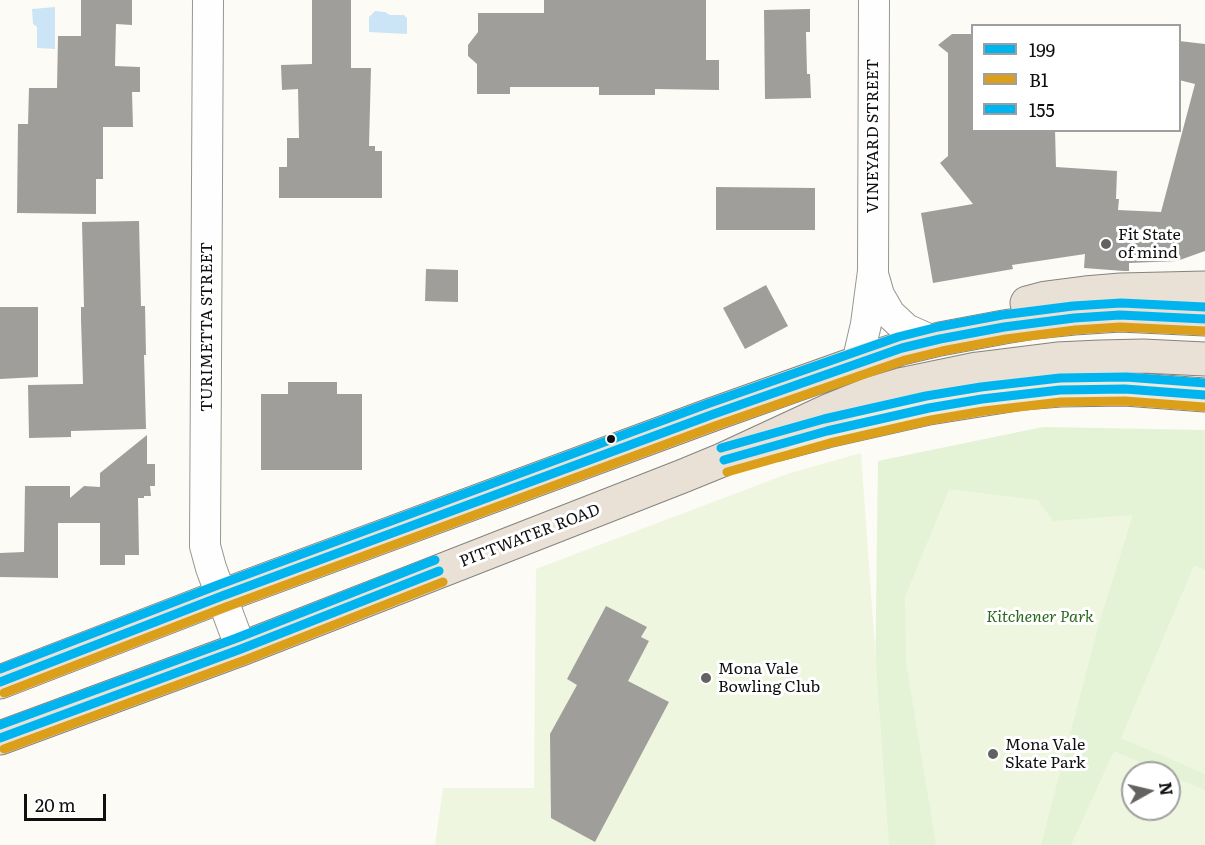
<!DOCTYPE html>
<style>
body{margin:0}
#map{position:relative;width:1205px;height:845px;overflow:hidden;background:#fcfbf5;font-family:Literata,serif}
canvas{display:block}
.legend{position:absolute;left:971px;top:24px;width:210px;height:108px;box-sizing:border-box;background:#fff;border:2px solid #9f9f9f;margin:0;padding:8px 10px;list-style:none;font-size:18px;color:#101010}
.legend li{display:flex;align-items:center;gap:12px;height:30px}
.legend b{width:30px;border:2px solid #9f9f9f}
.north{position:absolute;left:1121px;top:761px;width:60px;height:60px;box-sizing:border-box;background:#fff;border:2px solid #9f9f9f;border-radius:50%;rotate:82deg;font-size:16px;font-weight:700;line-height:24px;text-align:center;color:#101010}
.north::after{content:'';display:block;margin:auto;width:21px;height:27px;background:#636260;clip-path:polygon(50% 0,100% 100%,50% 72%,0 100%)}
.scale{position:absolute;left:24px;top:794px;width:82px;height:27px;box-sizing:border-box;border:3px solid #101010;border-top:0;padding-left:8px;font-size:18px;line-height:21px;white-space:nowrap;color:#101010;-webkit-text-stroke:4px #fff;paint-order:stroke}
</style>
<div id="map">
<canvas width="1205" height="845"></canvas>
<ul class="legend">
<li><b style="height:8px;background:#00b5ef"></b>199</li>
<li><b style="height:8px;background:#db9f1a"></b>B1</li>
<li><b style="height:8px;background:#00b5ef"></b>155</li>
</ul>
<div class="north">N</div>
<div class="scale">20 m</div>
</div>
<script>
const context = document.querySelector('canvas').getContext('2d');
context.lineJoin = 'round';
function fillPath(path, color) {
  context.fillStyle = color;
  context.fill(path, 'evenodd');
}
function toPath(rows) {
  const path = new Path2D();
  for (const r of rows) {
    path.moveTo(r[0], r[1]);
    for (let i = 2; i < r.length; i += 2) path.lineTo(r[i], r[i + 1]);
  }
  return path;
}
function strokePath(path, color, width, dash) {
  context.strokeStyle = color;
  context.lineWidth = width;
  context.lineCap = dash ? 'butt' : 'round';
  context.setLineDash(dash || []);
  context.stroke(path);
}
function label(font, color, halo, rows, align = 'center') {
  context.font = font + ' Literata,serif';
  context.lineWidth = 6;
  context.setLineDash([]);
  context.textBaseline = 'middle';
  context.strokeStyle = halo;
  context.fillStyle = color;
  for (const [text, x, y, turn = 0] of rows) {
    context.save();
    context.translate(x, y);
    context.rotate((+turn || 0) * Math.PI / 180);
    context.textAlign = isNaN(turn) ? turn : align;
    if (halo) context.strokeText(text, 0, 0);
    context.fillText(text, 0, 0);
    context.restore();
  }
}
fillPath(toPath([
 [1043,427,1205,430,1205,845,873,845,878,461],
 [1133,773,1169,773,1169,809,1133,809]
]), '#e4f2d5');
fillPath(toPath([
 [861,453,889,845,435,845,443,788,534,788,536,569,787,474],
 [949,489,1038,500,1053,521,1133,515,1099,624,1041,845,936,845,906,662,905,597],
 [1194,565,1205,570,1205,774,1121,738],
 [1114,751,1165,773,1133,773,1133,809,1169,809,1169,775,1205,790,1205,845,1071,845]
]), '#eef6df');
fillPath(toPath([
 [55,7,55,49,37,48,37,27,33,24,32,9],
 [375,11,385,12,390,15,404,15,407,18,407,34,369,32,369,17]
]), '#cbe5f6');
fillPath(toPath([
 [81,0,132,0,132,25,116,24,115,66,140,67,140,92,132,92,133,127,103,127,103,179,96,179,96,214,17,213,18,124,28,124,29,88,57,88,58,36,81,36],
 [312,0,351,0,351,68,371,68,369,146,375,146,375,151,382,151,382,198,279,198,279,167,287,167,287,138,299,138,298,89,282,90,281,65,312,64],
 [544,0,706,0,706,60,719,60,719,90,655,89,655,95,599,95,599,87,510,87,510,94,477,94,477,64,468,56,468,45,478,32,478,13,544,13],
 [810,9,810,32,806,32,807,74,810,74,811,98,765,99,764,10],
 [952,34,972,34,972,130,1055,130,1056,167,1117,171,1116,199,1119,199,1118,210,1161,212,1195,84,1179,80,1179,41,1205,44,1205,251,1177,261,1129,263,1129,271,1124,271,1084,268,1085,254,1012,265,1013,269,933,283,921,213,973,204,940,163,948,156,948,53,938,45],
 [716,187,815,188,815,230,716,230],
 [139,221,141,306,145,306,146,355,144,355,146,429,71,431,71,437,29,438,28,385,83,384,81,319,81,307,84,307,82,222],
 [426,269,458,270,458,302,425,301],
 [766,285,788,326,745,349,723,308],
 [0,307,38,307,38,377,0,379],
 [288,382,337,382,337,394,362,394,362,470,261,470,261,394,288,394],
 [147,435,147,464,155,464,155,486,150,486,151,496,144,496,144,498,138,498,139,555,125,555,125,565,100,565,100,523,58,523,58,578,0,577,0,553,24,552,25,486,70,486,70,498,84,486,100,487,100,473],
 [606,606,647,627,641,637,649,641,628,681,669,702,595,842,551,818,550,734,577,685,567,679]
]), '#a09e9a');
const minor = toPath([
 [208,0,205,546,211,568,241,649],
 [873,274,879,295,890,314,906,329,933,341],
 [857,363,866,324,873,271,874,0]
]);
const major = toPath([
 [778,444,827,431,929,408,1023,393,1060,390,1125,389,1205,395]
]);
const highway = toPath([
 [1027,303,1046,298,1085,293,1121,290,1205,288],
 [0,682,222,596,711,415,857,363,902,348,940,339,1004,327,1035,322,1074,318,1120,315,1205,319],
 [0,738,241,649,683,476,722,460,830,410,870,394,900,385,977,369,1057,359,1100,357,1143,356,1205,359]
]);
strokePath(minor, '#969693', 32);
strokePath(major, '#848380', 35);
strokePath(highway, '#848380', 35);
strokePath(minor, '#fffefe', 30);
strokePath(major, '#ede9db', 33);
strokePath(highway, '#eae1d6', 33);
strokePath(toPath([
 [724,460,827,431,929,408,982,399,1060,390,1125,389,1205,395],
 [0,682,222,596,711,415,902,348,940,339,1004,327,1074,318,1120,315,1205,319],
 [0,738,241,649,439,571]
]), '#00b5ef', 9);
strokePath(toPath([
 [727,472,830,443,931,420,984,411,1061,402,1125,401,1204,407],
 [4,693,226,607,715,426,905,360,942,351,1006,339,1075,330,1120,327,1204,331],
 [4,749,245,660,443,582]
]), '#db9f1a', 9);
strokePath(toPath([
 [721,448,824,419,926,396,981,387,1060,378,1126,377,1205,383],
 [0,669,218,585,707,404,898,337,938,327,1002,315,1073,306,1121,303,1205,307],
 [0,725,237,638,435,560]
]), '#00b5ef', 9);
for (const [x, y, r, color] of [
 [1106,244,6,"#636260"],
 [611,439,5,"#101010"],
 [706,678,6,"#636260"],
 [993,754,6,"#636260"]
]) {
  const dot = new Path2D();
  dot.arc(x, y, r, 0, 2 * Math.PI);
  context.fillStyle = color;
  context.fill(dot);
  strokePath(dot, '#fff', 2);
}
label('16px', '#101010', '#fff', [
 ["VINEYARD STREET",873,136,-90],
 ["TURIMETTA STREET",207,327,-90],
 ["PITTWATER ROAD",530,536,-21]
]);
label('16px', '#101010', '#fff', [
 ["Fit State",1118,235],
 ["of mind",1118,253],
 ["Mona Vale",718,669],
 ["Bowling Club",718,687],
 ["Mona Vale",1005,745],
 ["Skate Park",1005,763]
], 'left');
label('italic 16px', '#2a691e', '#fff', [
 ["Kitchener Park",1040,617]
]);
</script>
